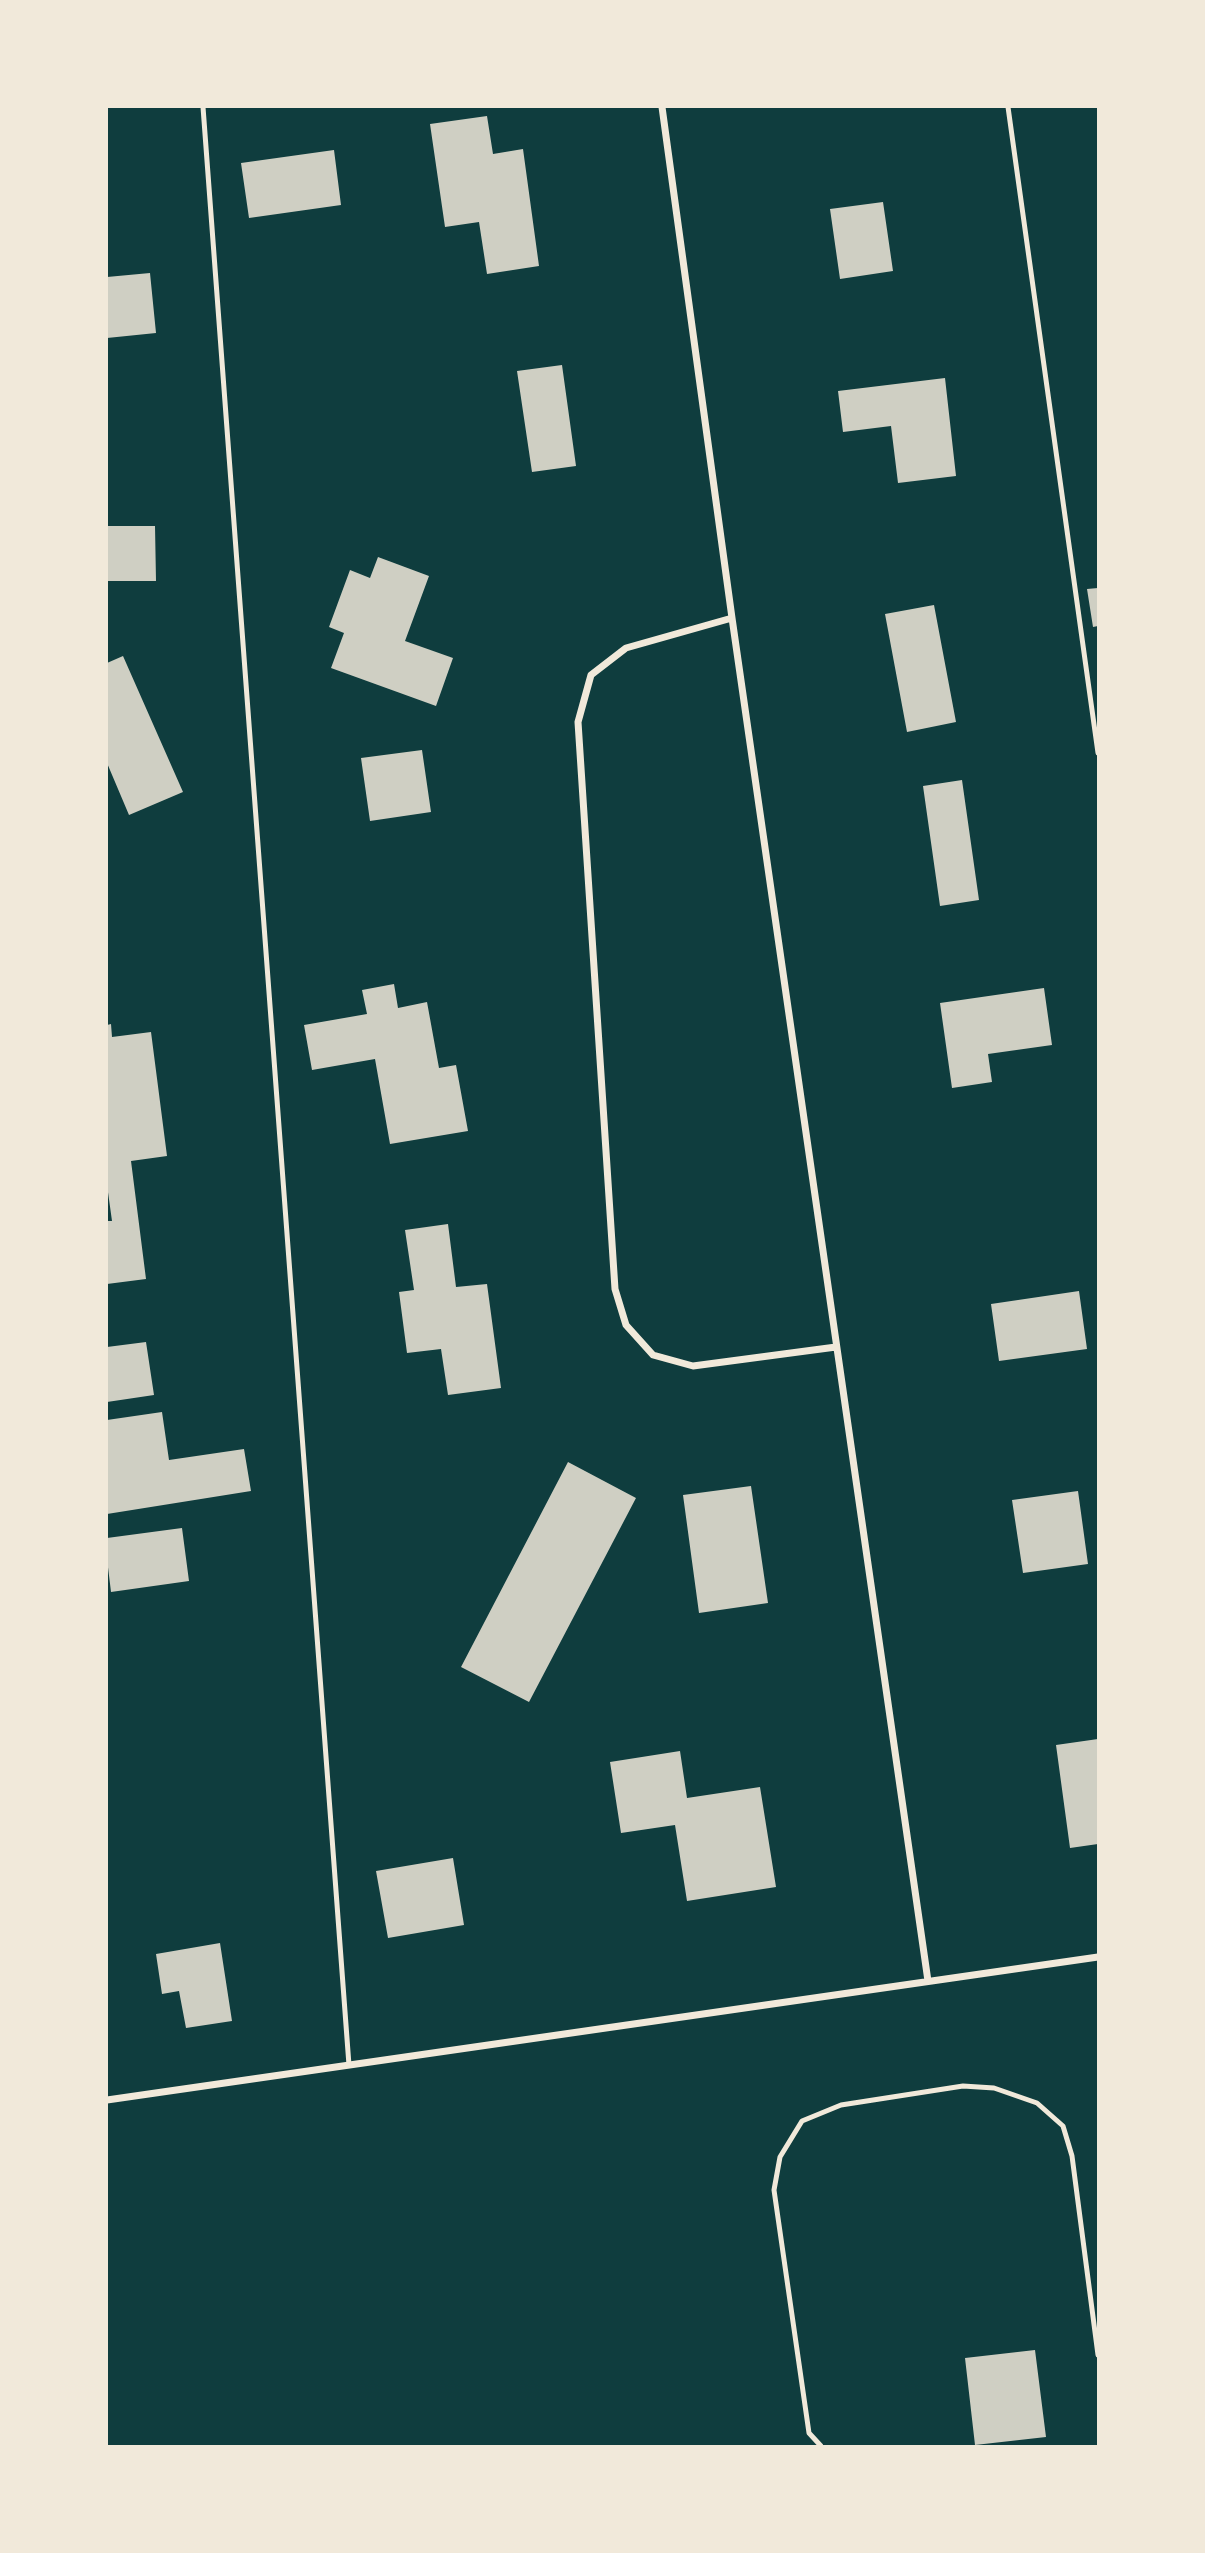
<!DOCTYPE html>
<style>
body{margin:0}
#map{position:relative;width:1205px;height:2553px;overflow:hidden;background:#0f3d3e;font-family:"PT Serif",serif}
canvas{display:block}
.frame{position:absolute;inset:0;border:108px solid #f1e9da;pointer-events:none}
</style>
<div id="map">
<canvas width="1205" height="2553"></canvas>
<div class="frame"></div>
</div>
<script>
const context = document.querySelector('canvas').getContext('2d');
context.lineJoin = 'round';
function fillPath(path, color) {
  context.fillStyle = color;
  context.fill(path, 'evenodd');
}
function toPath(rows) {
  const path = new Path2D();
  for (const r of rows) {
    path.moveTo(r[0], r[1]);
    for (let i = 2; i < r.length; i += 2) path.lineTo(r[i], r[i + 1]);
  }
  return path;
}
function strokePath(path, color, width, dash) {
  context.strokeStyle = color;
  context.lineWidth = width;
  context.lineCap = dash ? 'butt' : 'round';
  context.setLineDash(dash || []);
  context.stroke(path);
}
fillPath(toPath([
 [487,116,493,154,523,149,539,266,487,274,479,222,445,227,430,124],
 [334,150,341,205,249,218,241,163],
 [883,202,893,271,840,279,830,209],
 [150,273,156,333,107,338,107,277],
 [562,365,576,466,532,472,517,371],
 [945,378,956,476,898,483,891,426,843,432,838,391],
 [107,526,155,526,156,581,107,581],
 [378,557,429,576,405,641,453,658,436,706,331,668,344,633,329,627,350,570,370,578],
 [1098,588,1098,626,1093,627,1087,589],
 [934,605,956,722,907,732,885,614],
 [123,656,183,792,129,815,107,763,107,663],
 [422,750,431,812,370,821,361,758],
 [962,780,979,900,940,906,923,786],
 [394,984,398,1008,427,1002,439,1068,456,1065,468,1131,390,1144,375,1059,312,1070,304,1025,367,1014,362,990],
 [1044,988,1052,1045,988,1054,992,1082,952,1088,940,1003],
 [111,1024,112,1037,151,1032,167,1156,131,1161,146,1279,107,1284,107,1221,112,1221,107,1185,107,1025],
 [448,1224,456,1287,487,1284,501,1388,448,1395,441,1349,407,1353,399,1292,414,1290,405,1230],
 [1079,1291,1087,1349,999,1361,991,1304],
 [146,1342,154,1395,107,1402,107,1347],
 [162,1412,169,1460,244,1449,251,1491,107,1514,107,1420],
 [568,1462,636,1498,529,1702,461,1667],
 [751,1486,768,1603,699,1613,683,1495],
 [1078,1491,1088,1564,1023,1573,1012,1500],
 [182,1528,189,1581,111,1592,107,1559,107,1538],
 [1098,1739,1098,1844,1070,1848,1056,1745],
 [680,1751,687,1798,760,1787,776,1887,687,1901,675,1825,621,1833,610,1762],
 [453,1858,464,1925,388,1938,376,1871],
 [220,1943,232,2021,186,2028,179,1991,162,1994,156,1954],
 [1035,2350,1046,2437,975,2445,965,2358]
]), '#cfcfc3');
strokePath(toPath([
 [203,107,349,2065],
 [1008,107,1098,753],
 [821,2446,809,2433,774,2190,780,2157,802,2121,841,2105,963,2086,994,2088,1037,2103,1063,2126,1072,2156,1098,2355]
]), '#f1e9da', 5);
strokePath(toPath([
 [662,107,732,618,928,1981],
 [732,618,626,648,591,675,578,722,615,1289,626,1325,653,1355,693,1366,836,1347],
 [107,2100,1098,1957]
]), '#f1e9da', 7);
</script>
